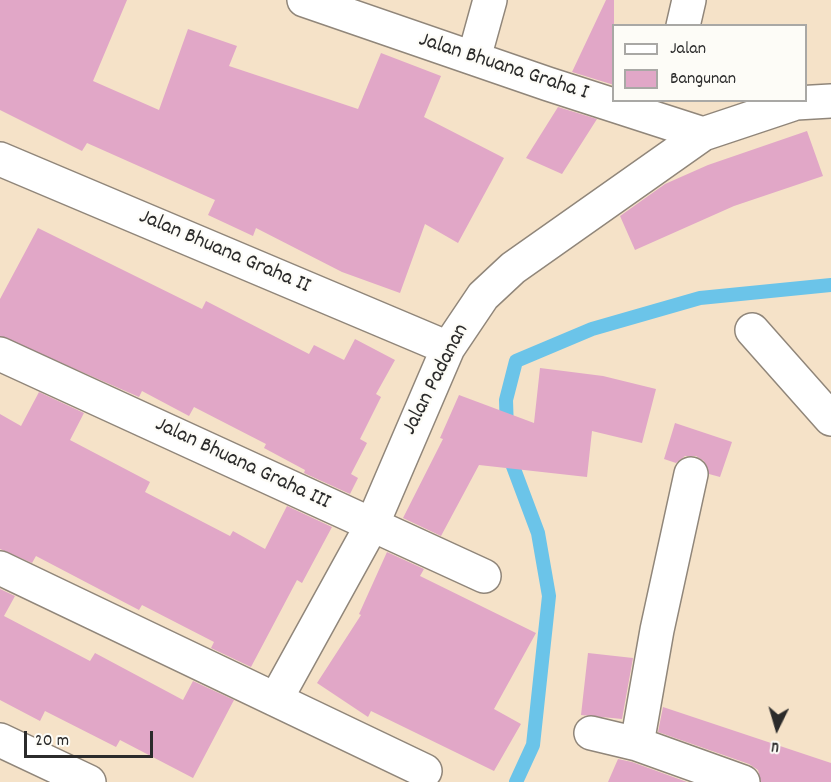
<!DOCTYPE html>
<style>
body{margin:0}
#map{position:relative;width:831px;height:782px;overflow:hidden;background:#f5e2c8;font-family:Dekko,sans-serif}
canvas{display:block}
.legend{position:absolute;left:612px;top:24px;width:195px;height:78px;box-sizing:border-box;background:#fdfcf7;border:2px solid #a9a8a5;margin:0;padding:8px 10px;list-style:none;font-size:18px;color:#2b2b2b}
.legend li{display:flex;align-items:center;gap:12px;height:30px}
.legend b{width:30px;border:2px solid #a9a8a5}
.north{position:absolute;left:747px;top:698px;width:60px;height:60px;-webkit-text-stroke:4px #fdfcf7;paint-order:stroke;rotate:185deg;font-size:16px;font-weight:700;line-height:24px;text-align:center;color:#2b2b2b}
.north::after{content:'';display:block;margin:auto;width:21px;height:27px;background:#2b2b2b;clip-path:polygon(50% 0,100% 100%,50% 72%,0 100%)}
.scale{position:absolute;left:24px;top:731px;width:129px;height:27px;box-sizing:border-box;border:3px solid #2b2b2b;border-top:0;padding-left:8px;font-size:18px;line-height:21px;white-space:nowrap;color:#2b2b2b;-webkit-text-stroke:4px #fdfcf7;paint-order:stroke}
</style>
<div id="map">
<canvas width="831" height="782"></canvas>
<ul class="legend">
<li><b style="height:8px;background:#fff"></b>Jalan</li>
<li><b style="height:16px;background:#e1a7c7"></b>Bangunan</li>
</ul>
<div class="north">U</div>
<div class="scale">20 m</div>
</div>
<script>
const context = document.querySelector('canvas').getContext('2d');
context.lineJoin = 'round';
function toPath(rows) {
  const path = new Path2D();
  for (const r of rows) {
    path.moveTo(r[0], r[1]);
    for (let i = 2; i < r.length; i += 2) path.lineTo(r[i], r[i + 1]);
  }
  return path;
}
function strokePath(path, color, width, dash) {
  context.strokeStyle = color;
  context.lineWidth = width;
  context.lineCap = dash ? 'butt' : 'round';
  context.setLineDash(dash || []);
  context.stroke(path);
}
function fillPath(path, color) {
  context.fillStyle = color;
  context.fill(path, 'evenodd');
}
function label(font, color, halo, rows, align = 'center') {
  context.font = font + ' Dekko,sans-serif';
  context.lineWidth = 4.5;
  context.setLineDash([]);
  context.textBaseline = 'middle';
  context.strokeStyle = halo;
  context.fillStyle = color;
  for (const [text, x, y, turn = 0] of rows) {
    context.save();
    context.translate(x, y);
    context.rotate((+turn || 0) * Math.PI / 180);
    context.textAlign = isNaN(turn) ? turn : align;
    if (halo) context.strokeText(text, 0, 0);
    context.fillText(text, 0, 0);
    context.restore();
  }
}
strokePath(toPath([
 [507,431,506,400,516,361,592,329,700,298,831,285],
 [508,453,538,533,549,596,533,745,516,782]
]), '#6bc4e9', 14);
fillPath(toPath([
 [0,0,127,0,93,81,159,110,188,29,237,46,229,66,358,109,381,53,441,76,424,117,504,158,458,243,425,224,400,293,342,272,256,228,253,236,208,215,215,200,87,143,82,151,0,110],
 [606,0,614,0,614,85,572,72],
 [558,107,597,119,562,174,526,158],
 [807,131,823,176,734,206,635,250,620,216,665,184,708,165],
 [38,228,202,309,206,301,309,354,314,345,344,360,355,339,395,360,376,394,381,397,360,439,367,443,351,474,358,478,350,494,304,473,305,470,264,448,266,444,194,407,189,416,142,391,139,397,0,336,0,299],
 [540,368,603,376,656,389,642,443,592,431,587,477,479,465,441,536,403,518,443,439,440,438,459,395,534,423],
 [39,392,84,413,70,440,150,482,145,492,230,536,233,531,265,549,287,506,332,527,302,583,297,580,251,667,211,648,214,642,142,605,139,610,36,556,32,563,0,549,0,414,21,426],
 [675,423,732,442,720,477,709,474,704,461,696,456,685,456,676,463,664,459],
 [387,552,424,569,420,576,536,633,494,709,521,724,494,771,371,711,368,717,317,683,361,615,359,614],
 [0,589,15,596,4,616,90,661,95,653,183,700,193,681,234,700,193,778,120,740,116,747,45,711,40,721,0,700],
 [588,653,633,658,622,719,581,715],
 [663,707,831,763,831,782,761,782,758,770,749,764,658,732],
 [618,759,632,762,687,782,608,782]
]), '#e1a7c7');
const minor = toPath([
 [304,0,548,84,703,134],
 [683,26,689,0],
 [474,58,490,0],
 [0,159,448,348],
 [752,330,831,419],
 [0,354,484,576],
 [0,568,425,771],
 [276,699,372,525,448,348,483,296,513,268,703,134,796,103,831,101],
 [591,733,637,744,743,782],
 [0,740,89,782],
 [637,744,657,630,691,474]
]);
strokePath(minor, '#90867a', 36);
strokePath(minor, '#fff', 33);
label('22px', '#2b2b2b', '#fdfcf7', [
 ["Jalan Bhuana Graha I",503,68,18],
 ["Jalan Bhuana Graha II",224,253,23],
 ["Jalan Padanan",437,380,-63],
 ["Jalan Bhuana Graha III",242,465,25]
]);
</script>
